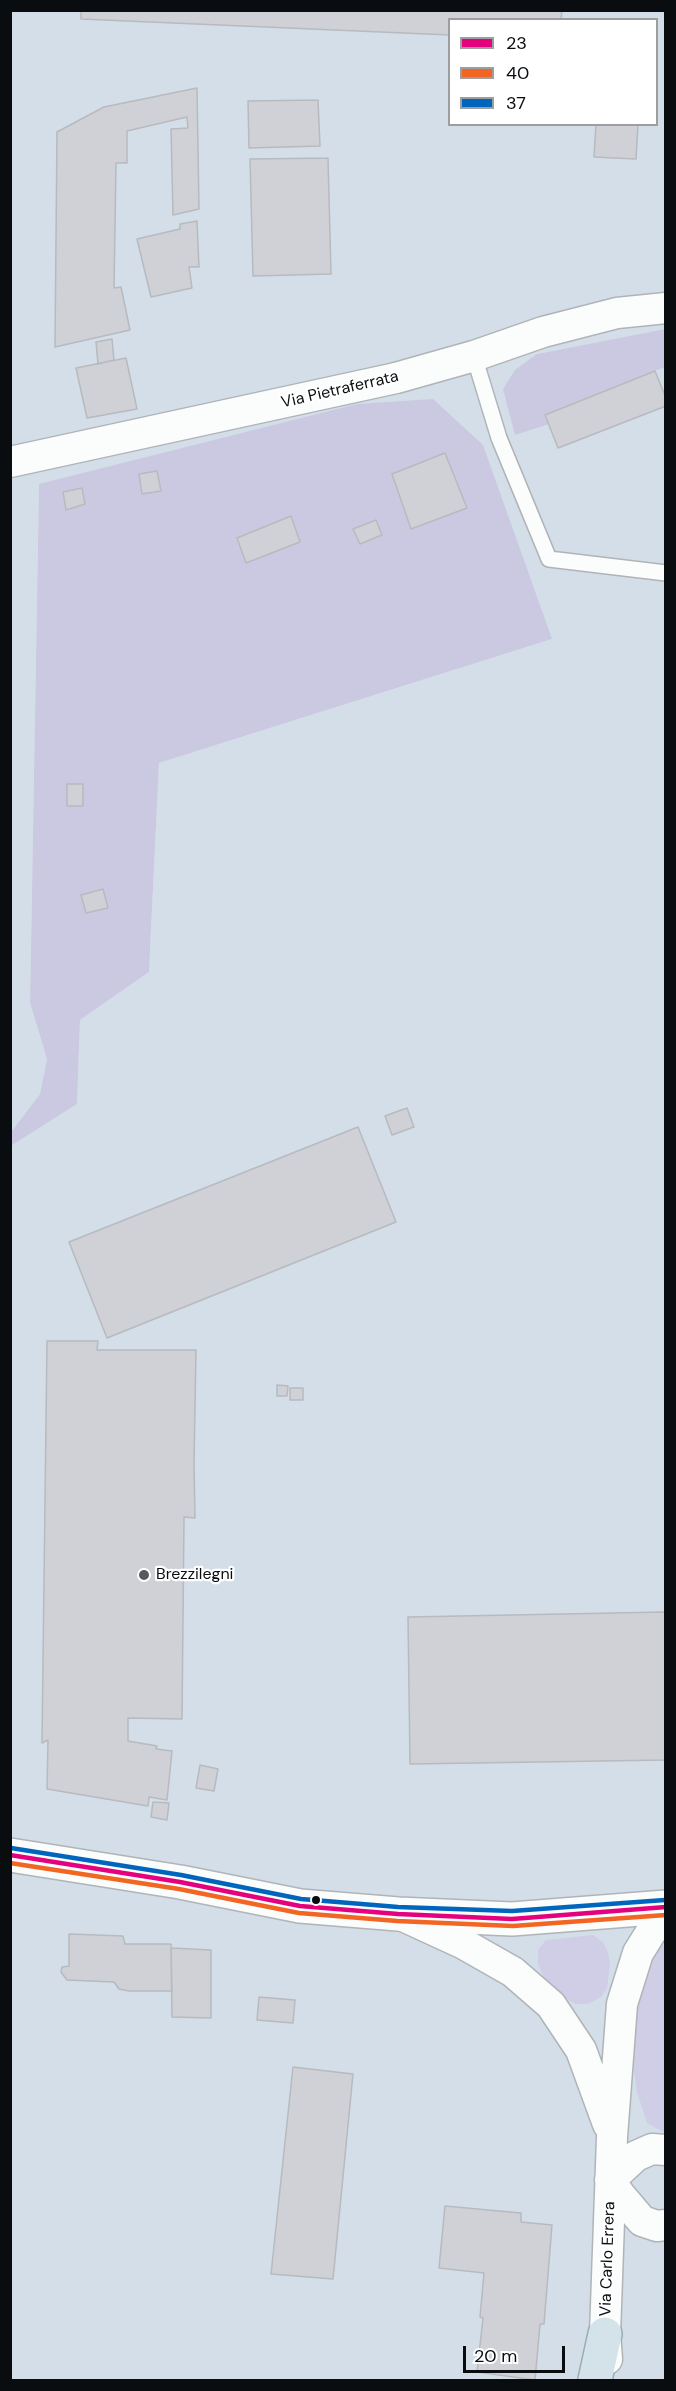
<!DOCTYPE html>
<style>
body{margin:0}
#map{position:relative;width:676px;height:2391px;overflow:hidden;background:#e4e9ee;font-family:"DM Sans",sans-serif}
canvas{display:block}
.frame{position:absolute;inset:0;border:12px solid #090d10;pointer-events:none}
.legend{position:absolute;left:448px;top:18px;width:210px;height:108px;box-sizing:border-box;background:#fff;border:2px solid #9d9e9f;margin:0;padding:8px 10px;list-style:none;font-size:18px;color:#090d10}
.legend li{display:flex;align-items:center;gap:12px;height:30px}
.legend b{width:30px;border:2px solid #9d9e9f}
.scale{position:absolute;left:463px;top:2346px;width:102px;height:27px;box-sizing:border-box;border:3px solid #090d10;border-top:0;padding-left:8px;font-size:18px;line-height:21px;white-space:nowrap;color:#090d10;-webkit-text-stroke:4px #fff;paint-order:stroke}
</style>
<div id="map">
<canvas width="676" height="2391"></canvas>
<div class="frame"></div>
<ul class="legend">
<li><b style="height:8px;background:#e5007d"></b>23</li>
<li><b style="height:8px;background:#f26522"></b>40</li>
<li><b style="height:8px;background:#0065bd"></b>37</li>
</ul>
<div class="scale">20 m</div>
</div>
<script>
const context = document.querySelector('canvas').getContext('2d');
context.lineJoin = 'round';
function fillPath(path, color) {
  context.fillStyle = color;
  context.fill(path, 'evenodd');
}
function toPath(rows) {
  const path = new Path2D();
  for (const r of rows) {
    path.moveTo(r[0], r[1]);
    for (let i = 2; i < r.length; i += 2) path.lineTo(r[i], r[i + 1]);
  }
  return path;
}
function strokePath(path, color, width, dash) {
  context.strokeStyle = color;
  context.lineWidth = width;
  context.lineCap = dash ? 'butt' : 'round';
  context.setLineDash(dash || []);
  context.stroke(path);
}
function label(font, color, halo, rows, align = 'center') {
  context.font = font + ' "DM Sans",sans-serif';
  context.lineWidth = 4.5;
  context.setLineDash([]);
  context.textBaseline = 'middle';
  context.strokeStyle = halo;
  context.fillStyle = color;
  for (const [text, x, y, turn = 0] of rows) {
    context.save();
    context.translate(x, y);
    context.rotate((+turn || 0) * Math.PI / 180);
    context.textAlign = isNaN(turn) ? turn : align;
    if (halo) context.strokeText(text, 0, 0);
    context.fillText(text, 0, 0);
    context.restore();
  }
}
fillPath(toPath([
 [11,11,665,11,665,329,537,354,545,415,665,367,665,2380,11,2380,11,1146,77,1104,80,1020,149,972,159,763,552,639,39,484,30,1003,47,1059,40,1094,11,1132],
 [450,20,656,20,656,124,450,124]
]), '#d3dee9');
fillPath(toPath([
 [593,1935,603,1942,608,1953,610,1963,607,1988,601,1997,588,2004,576,2004,562,1997,545,1980,538,1964,538,1950,546,1940],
 [665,1944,665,2133,647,2123,637,2092,632,2057,633,2001,656,1949]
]), '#d0cde6');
fillPath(toPath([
 [665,329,665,367,546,415,549,424,515,435,503,389,515,370,537,354],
 [433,399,483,445,552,639,159,763,149,972,80,1020,77,1104,11,1146,11,1132,40,1094,47,1059,30,1003,39,484,357,404]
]), '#cbc9e2');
const building = toPath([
 [81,10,562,10,561,20,450,20,450,35,81,19,81,10],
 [197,88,199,209,173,215,171,129,188,128,187,117,127,131,127,163,116,163,114,288,121,287,130,330,55,347,57,132,104,107,197,88],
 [318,100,320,146,249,148,248,101,318,100],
 [596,124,638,124,636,159,594,157,596,124],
 [328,158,331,274,253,276,250,159,328,158],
 [197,221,199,267,189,267,192,288,151,297,137,239,180,229,180,224,197,221],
 [112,339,114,360,98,364,96,342,112,339],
 [126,358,137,409,87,418,76,368,126,358],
 [655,371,666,398,666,406,558,448,545,415,655,371],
 [445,453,467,508,411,529,392,474,445,453],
 [157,471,161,491,142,494,139,474,157,471],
 [82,488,85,504,66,510,63,492,82,488],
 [291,516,300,542,246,563,237,538,291,516],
 [376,520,382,535,360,544,353,529,376,520],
 [67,784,83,784,83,806,67,806,67,784],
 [103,889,108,908,86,913,81,895,103,889],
 [407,1108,414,1127,392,1135,385,1116,407,1108],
 [358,1127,396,1222,107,1338,69,1242,358,1127],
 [47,1341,98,1341,97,1350,196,1350,194,1464,195,1518,184,1517,182,1719,128,1718,128,1741,157,1746,156,1749,172,1751,167,1800,149,1797,148,1806,47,1789,48,1740,42,1743,47,1341],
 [277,1385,288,1386,287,1396,277,1396,277,1385],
 [290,1388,303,1388,303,1400,290,1400,290,1388],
 [666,1612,666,1760,410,1764,408,1617,666,1612],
 [200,1765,218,1769,214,1791,196,1788,200,1765],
 [153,1802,169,1803,167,1820,151,1817,153,1802],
 [69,1934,123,1936,125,1944,171,1944,172,1991,129,1991,119,1989,114,1982,67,1980,61,1972,62,1967,69,1966,69,1934],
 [171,1948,211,1950,211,2018,172,2017,171,1948],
 [259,1997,295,2000,293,2023,257,2020,259,1997],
 [293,2067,353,2074,333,2279,271,2274,293,2067],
 [445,2206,521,2213,521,2222,552,2225,544,2324,540,2324,535,2380,477,2372,483,2318,480,2317,484,2273,439,2268,445,2206]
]);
fillPath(building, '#cfd1d6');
strokePath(building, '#b7babe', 1.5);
const lane = toPath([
 [474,356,499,438,549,559,666,573]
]);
const street = toPath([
 [10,462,396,378,474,356,543,332,617,313,666,308],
 [401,1915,462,1943,513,1972,551,2005,581,2050,608,2124],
 [666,2150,652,2149,636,2156,610,2180,620,2195,642,2221,657,2226,666,2225],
 [607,2359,605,2334,612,2137,622,2004,638,1953,666,1908]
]);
const secondary = toPath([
 [10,1855,180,1882,300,1906,398,1914,512,1919,666,1907]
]);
const highway = toPath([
 [595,2380,605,2334]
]);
strokePath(lane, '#b0b4b7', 18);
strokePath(street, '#b0b4b7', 33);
strokePath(secondary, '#b0b4b7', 36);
strokePath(highway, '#9aacb4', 36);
strokePath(lane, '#fbfcfc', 15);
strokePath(street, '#fbfcfc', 30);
strokePath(secondary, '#fbfcfc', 33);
strokePath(highway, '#d3e3e9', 33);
strokePath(toPath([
 [10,1855,180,1882,300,1906,398,1914,512,1919,666,1907]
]), '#e5007d', 4.5);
strokePath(toPath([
 [10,1863,179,1889,299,1913,397,1921,513,1926,666,1915]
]), '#f26522', 4.5);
strokePath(toPath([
 [11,1848,181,1875,301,1899,398,1907,512,1911,665,1900]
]), '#0065bd', 4.5);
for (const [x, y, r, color] of [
 [144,1575,6,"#565a5e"],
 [316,1900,5,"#090d10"]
]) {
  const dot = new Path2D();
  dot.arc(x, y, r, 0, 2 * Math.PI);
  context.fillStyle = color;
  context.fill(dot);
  strokePath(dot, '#fff', 2);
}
label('16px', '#090d10', '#fff', [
 ["Via Pietraferrata",340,390,-13],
 ["Via Carlo Errera",608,2259,-88]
]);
label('16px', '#090d10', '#fff', [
 ["Brezzilegni",156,1575]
], 'left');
</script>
